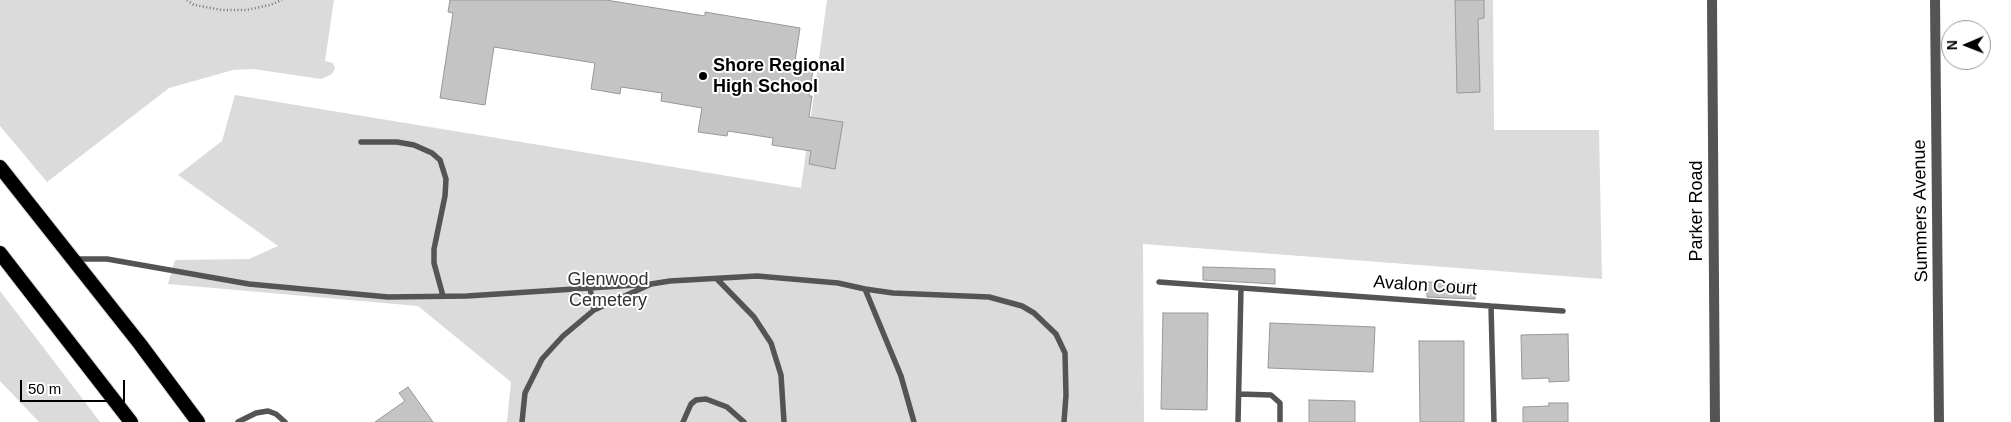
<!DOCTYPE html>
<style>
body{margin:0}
#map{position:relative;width:2011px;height:422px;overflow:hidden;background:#fff;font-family:Helvetica,sans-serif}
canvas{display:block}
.north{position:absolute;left:1941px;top:20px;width:50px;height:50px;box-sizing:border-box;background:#fff;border:1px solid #999;border-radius:50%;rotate:269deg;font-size:14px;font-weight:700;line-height:20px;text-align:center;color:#000}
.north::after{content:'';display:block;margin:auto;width:18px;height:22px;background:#000;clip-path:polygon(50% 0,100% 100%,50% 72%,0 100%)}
.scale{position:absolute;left:20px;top:380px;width:105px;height:22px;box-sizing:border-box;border:2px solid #000;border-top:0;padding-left:6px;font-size:15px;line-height:18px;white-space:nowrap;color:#000;-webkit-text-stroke:4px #fff;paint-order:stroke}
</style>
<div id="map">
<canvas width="2011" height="422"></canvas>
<div class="north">N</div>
<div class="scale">50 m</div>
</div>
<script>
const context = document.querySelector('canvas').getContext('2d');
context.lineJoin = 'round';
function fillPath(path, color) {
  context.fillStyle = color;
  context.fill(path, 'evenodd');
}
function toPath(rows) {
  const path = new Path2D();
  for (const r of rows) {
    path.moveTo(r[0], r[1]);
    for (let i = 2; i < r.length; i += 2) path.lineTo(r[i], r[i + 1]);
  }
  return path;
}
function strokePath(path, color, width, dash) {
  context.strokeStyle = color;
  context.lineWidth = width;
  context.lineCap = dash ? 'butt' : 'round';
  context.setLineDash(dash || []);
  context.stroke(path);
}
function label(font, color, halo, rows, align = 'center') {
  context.font = font + ' Helvetica,sans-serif';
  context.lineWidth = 4;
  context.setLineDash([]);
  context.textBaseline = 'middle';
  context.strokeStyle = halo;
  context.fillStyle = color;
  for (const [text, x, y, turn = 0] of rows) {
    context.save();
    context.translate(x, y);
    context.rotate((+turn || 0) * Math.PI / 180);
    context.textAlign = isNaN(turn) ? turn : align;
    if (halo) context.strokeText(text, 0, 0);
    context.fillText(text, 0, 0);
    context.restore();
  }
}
fillPath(toPath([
 [0,0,334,0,325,61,333,63,335,68,332,74,321,79,253,69,233,70,169,88,47,182,0,126],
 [827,0,1493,0,1494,130,1599,130,1602,279,1143,244,1144,422,507,422,511,382,418,306,168,284,175,260,249,259,278,246,178,175,222,141,235,95,801,188],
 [0,291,40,343,100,422,39,422,0,381]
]), '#dbdbdb');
const building = toPath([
 [450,0,606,0,705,16,705,12,800,28,795,61,814,64,809,96,812,96,809,117,843,122,835,169,809,164,811,151,772,145,773,138,728,131,727,136,698,132,702,108,661,101,662,93,621,87,620,94,591,89,595,63,494,47,485,105,440,98,453,13,448,12,450,0],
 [1455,0,1484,0,1484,18,1478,19,1480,92,1457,93,1455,0],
 [1203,267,1275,269,1275,284,1203,280,1203,267],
 [1427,282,1476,283,1475,299,1427,297,1427,282],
 [1163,313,1208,313,1207,410,1161,409,1163,313],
 [1270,323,1375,327,1373,372,1268,368,1270,323],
 [1568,334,1569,381,1549,382,1549,378,1522,379,1521,335,1568,334],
 [1419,341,1464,341,1464,422,1420,422,1419,341],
 [408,387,433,422,375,422,405,401,399,393,408,387],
 [1309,400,1355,401,1355,422,1309,422,1309,400],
 [1549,403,1568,403,1568,422,1523,422,1523,407,1549,406,1549,403]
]);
fillPath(building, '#c4c4c4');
strokePath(building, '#989898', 1);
const trunk = toPath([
 [0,167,140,344,198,422],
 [0,253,131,422]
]);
strokePath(trunk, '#dbdbdb', 16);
strokePath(toPath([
 [187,0,194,5,222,10,246,10,270,5,282,0]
]), '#767676', 2.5, [1, 2.5]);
strokePath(toPath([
 [361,142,397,142,414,145,432,153,440,160,446,179,445,196,434,249,434,263,443,296],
 [75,259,107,259,249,284,388,297,467,296,651,284],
 [717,279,754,317,771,343,781,375,784,422],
 [1159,282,1491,306,1494,422],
 [590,288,594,310],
 [865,289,893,293,989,297,1022,306,1034,313,1056,334,1065,353,1066,395,1064,422],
 [1491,306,1563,311],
 [1239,394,1271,395,1280,403,1280,422],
 [238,422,256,413,268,411,276,414,285,422],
 [522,422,525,393,542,359,563,336,594,310,651,284,670,281,757,276,838,283,865,289,901,376,914,422],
 [683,422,691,404,696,400,706,399,727,407,744,422],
 [1238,422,1241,288]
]), '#545454', 5.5);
strokePath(toPath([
 [1935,0,1939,422]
]), '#545454', 10);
strokePath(toPath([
 [1712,0,1715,422]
]), '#545454', 10);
strokePath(trunk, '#000', 14);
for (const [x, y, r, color] of [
 [703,76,5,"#000"]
]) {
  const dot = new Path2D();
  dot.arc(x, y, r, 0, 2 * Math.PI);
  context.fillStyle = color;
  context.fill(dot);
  strokePath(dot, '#fff', 2);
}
label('bold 18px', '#000', '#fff', [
 ["Shore Regional",713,66],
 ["High School",713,87]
], 'left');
label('18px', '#000', '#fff', [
 ["Parker Road",1697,211,-90],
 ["Summers Avenue",1921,211,-91],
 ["Avalon Court",1425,286,4]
]);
label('18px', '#323232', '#fff', [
 ["Glenwood",608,280],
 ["Cemetery",608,301]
]);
</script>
